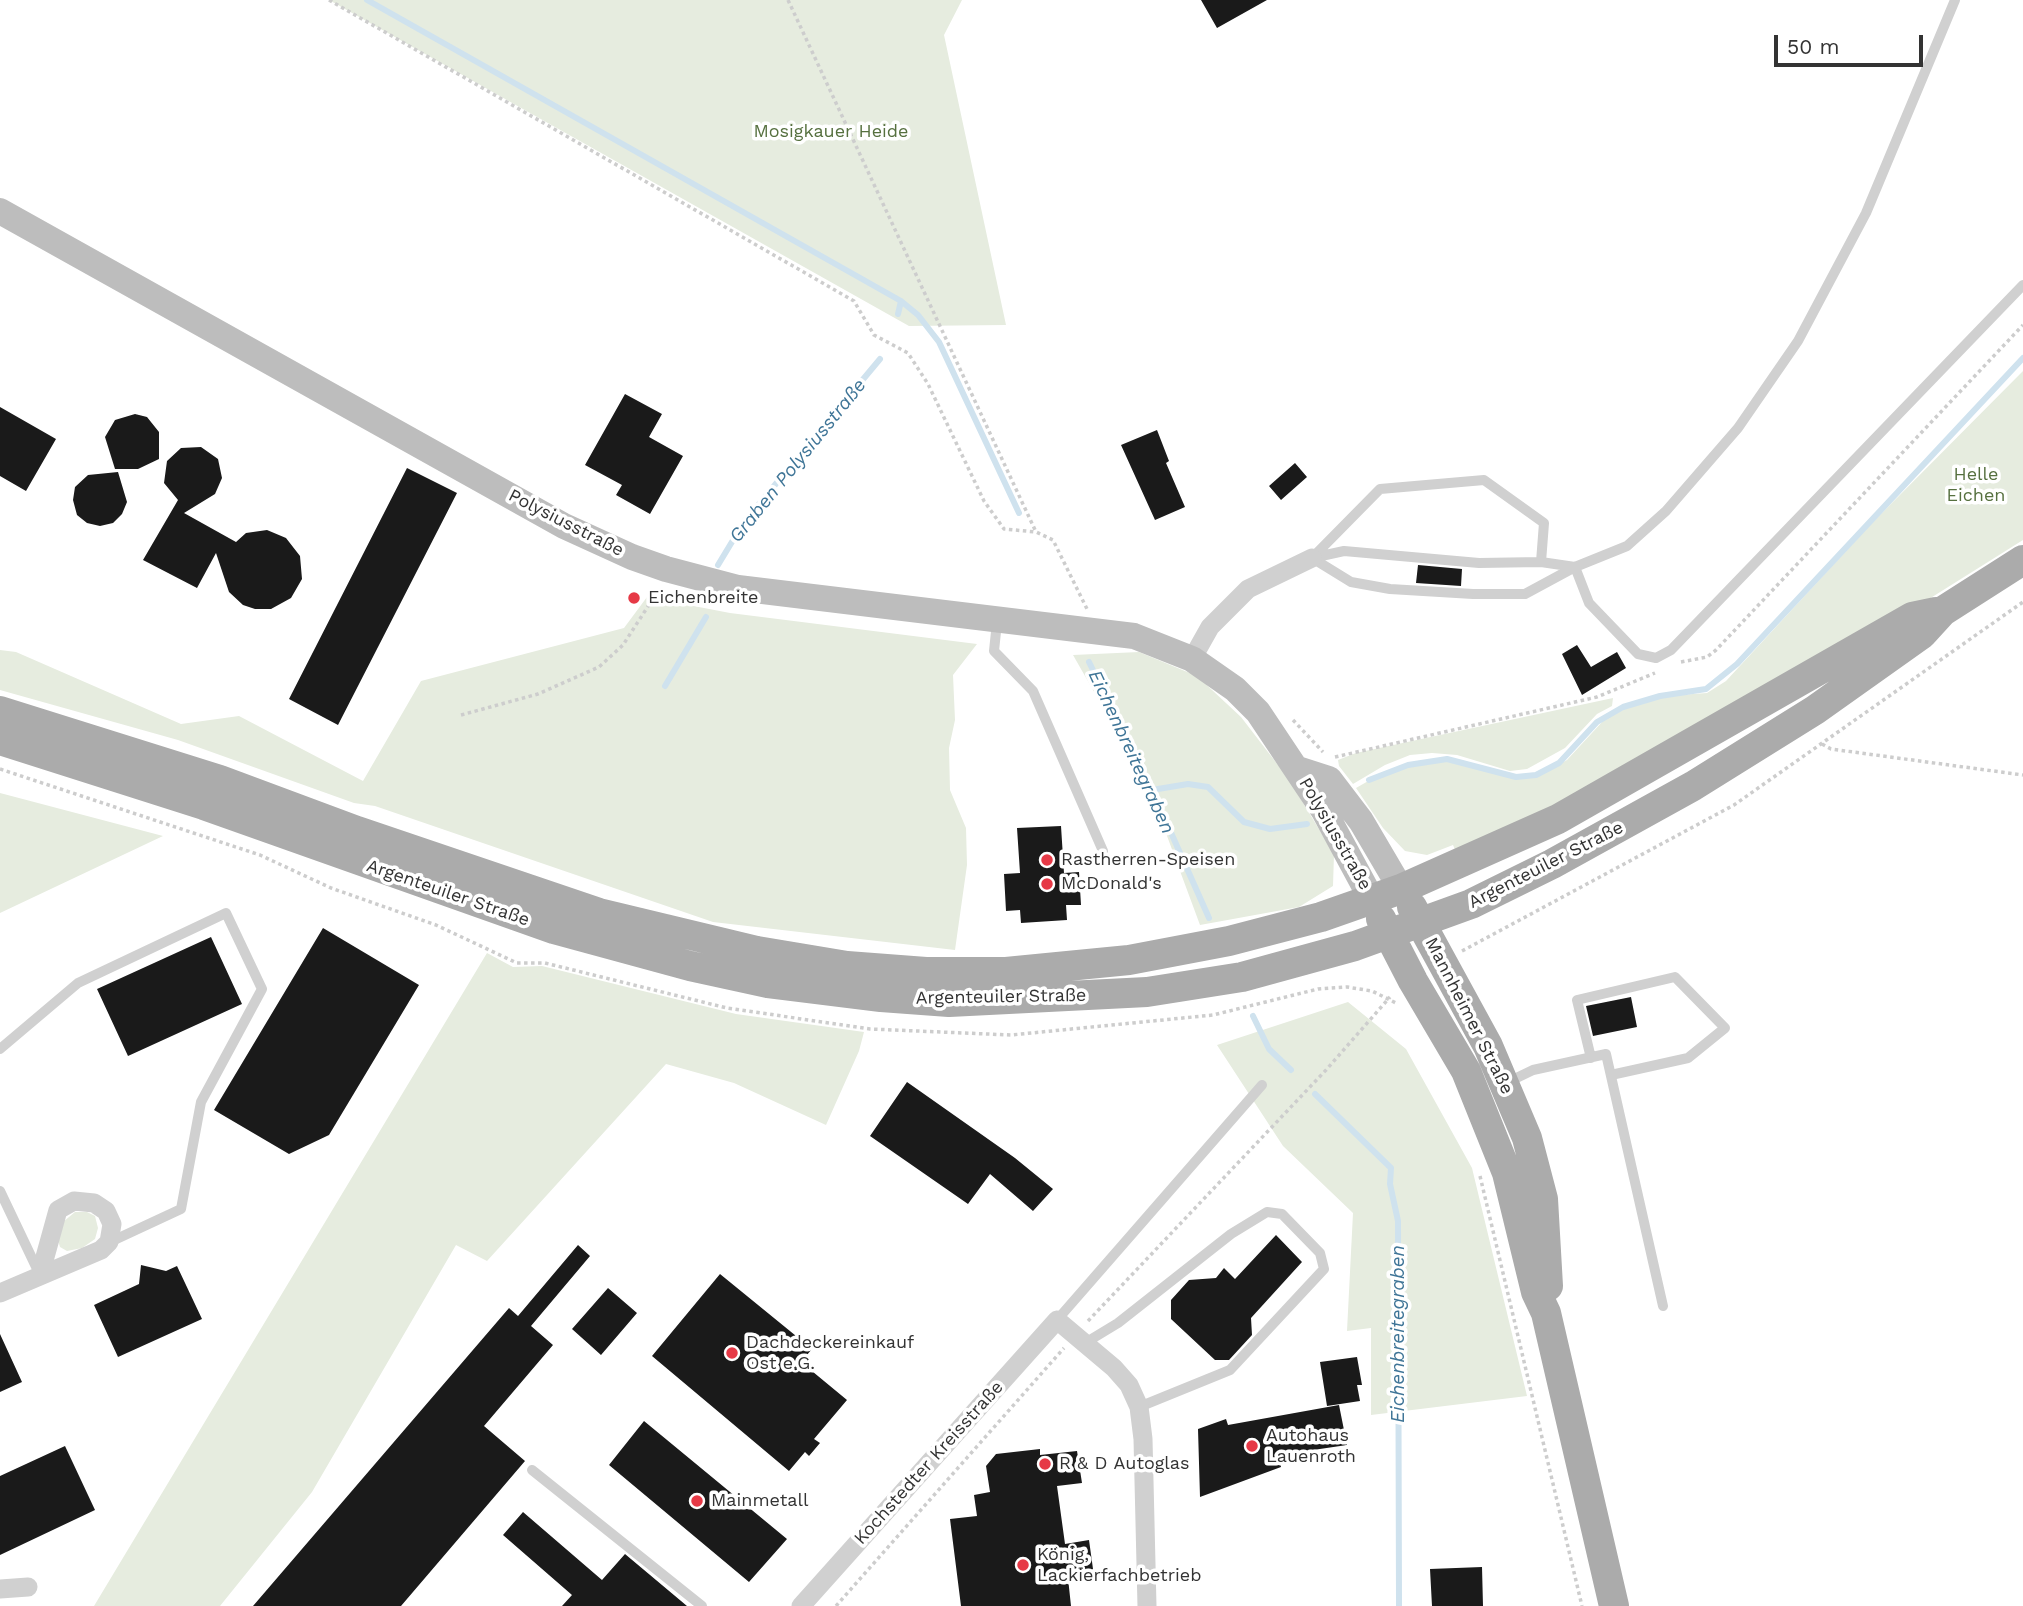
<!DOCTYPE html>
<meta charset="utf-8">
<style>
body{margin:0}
#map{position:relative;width:2023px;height:1606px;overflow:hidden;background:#fff;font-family:"Work Sans",sans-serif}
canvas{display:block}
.scale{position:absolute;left:1774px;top:35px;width:149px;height:32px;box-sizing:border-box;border:4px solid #333;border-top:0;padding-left:9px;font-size:21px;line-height:24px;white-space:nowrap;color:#333;-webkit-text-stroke:5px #fff;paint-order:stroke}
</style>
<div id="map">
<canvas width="2023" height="1606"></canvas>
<div class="scale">50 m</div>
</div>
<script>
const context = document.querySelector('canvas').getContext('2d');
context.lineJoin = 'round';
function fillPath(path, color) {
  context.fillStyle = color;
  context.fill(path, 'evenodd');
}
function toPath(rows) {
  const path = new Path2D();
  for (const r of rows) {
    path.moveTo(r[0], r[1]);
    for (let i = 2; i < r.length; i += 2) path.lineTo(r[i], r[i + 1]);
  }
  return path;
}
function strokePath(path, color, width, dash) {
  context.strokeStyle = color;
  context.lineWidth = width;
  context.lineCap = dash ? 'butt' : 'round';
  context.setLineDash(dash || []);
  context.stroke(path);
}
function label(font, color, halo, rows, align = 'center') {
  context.font = font + ' "Work Sans",sans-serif';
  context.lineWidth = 7;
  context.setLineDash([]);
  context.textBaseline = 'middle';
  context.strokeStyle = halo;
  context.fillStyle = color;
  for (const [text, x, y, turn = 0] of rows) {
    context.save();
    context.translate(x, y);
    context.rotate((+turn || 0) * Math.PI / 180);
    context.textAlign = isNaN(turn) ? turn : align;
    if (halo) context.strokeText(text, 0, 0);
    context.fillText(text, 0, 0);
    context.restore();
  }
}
fillPath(toPath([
 [329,0,962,0,944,35,1006,325,909,326],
 [2023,371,2023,540,1921,604,1600,782,1457,854,1453,845,1427,855,1405,851,1383,828,1356,788,1384,772,1435,759,1523,779,1549,770,1567,760,1603,721,1628,707,1665,696,1707,693,1726,681,1871,524],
 [647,597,730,613,977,644,953,675,955,720,949,748,950,790,966,828,967,865,955,950,713,922,375,806,354,803,178,740,0,690,0,650,16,652,181,724,239,716,363,781,421,681,624,628],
 [1139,652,1197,676,1241,717,1288,778,1334,854,1333,886,1299,907,1200,925,1150,790,1073,655],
 [1613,698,1612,706,1597,714,1565,748,1527,769,1510,771,1457,755,1432,753,1410,755,1385,765,1353,784,1339,766,1338,760,1356,753],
 [0,793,163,836,0,913],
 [487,953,513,967,542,966,736,1014,864,1032,859,1051,826,1125,734,1083,666,1064,487,1261,456,1245,312,1492,220,1606,94,1606],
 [1348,1002,1406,1049,1472,1168,1527,1396,1371,1415,1371,1328,1347,1331,1353,1213,1283,1146,1217,1045],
 [75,1212,87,1212,95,1216,98,1228,95,1239,82,1248,67,1251,60,1247,57,1237,63,1222]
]), '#e6ecdf');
strokePath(toPath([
 [367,0,901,301,918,315,939,342,1019,513],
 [898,314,901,301],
 [718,565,744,522,880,359],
 [1089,662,1152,790,1209,918],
 [665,686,706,617],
 [1369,780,1408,765,1447,759,1516,777,1536,775,1559,763,1597,722,1623,707,1660,696,1706,689,1737,664,2023,358],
 [1152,790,1188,784,1208,787,1244,822,1270,829,1307,824],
 [1253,1016,1269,1049,1291,1070],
 [1315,1094,1391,1168,1390,1184,1398,1221,1399,1606]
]), '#cfe2ee', 6);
fillPath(toPath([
 [1201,0,1267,0,1217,28],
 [625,394,662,414,649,437,683,456,650,514,616,495,622,485,585,465],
 [0,407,56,439,26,491,0,476],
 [135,414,147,417,159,432,159,459,138,469,115,469,105,437,115,420],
 [1157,430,1169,461,1166,463,1185,507,1155,520,1121,445],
 [201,447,218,459,222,478,215,494,184,513,236,542,246,533,267,530,286,538,300,556,302,579,291,598,271,609,255,609,243,605,229,592,216,553,197,588,143,560,178,500,164,483,167,461,181,448],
 [1295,463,1307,477,1281,500,1269,486],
 [407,468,457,493,338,725,289,699],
 [118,472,127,502,122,514,113,523,100,526,87,523,77,515,73,500,75,487,88,475],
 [1418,565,1462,569,1461,586,1416,583],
 [1577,645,1591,667,1617,652,1626,668,1582,695,1562,654],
 [1061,826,1064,873,1079,872,1081,905,1066,905,1067,920,1021,923,1020,910,1006,911,1004,874,1020,873,1017,828],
 [323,928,419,985,329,1135,289,1154,214,1110],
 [211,937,242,1004,128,1056,97,989],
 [1631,997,1637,1027,1593,1036,1586,1006],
 [907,1082,1015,1158,1053,1189,1033,1211,990,1174,968,1204,870,1136],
 [1276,1235,1302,1262,1251,1318,1252,1335,1229,1360,1215,1360,1171,1319,1171,1300,1189,1280,1216,1278,1224,1268,1235,1279],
 [578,1245,590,1256,531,1326,553,1345,484,1426,525,1461,401,1606,253,1606,509,1308,518,1316],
 [141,1265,166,1271,177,1266,202,1319,118,1357,94,1305,139,1284],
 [720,1274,812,1349,801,1362,847,1400,814,1439,820,1443,809,1456,805,1452,789,1471,652,1356],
 [608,1288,637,1313,601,1355,572,1329],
 [0,1334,22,1382,0,1392],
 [1357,1357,1362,1385,1357,1385,1360,1401,1327,1406,1320,1362],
 [1339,1405,1347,1445,1279,1455,1281,1467,1200,1497,1198,1429,1226,1419,1228,1425],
 [644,1421,787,1539,749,1582,609,1465],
 [65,1446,95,1510,0,1555,0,1476],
 [1040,1449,1040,1455,1077,1451,1082,1483,1057,1486,1065,1544,1089,1540,1093,1569,1088,1575,1068,1578,1071,1606,961,1606,950,1519,977,1516,974,1495,990,1492,986,1466,996,1454],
 [523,1512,602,1580,625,1554,687,1606,562,1606,572,1595,503,1535],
 [1482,1567,1483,1606,1432,1606,1430,1569]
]), '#1a1a1a');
strokePath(toPath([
 [329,0,854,301,874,335,908,353,928,384,984,501,1004,529,1036,532],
 [788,0,1036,532,1053,540,1087,609],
 [1681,662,1707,657,1716,650,2023,325],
 [461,715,538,694,599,667,623,645,656,594],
 [1293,720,1323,752],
 [1822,744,1831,749,2023,775],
 [1335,757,1597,697,1655,673],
 [0,769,260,855,331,888,436,925,517,963,545,963,727,1008,870,1029,1011,1035,1213,1015,1318,989,1347,987,1372,991,1396,1003],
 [1462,951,1734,805,2023,602],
 [1480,1176,1582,1606],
 [1088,1321,1326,1070,1390,997],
 [836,1606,1064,1348]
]), '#cdcdcd', 3.5, [3.5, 3.5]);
strokePath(toPath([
 [1312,558,1344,551,1479,563,1541,562,1575,567,1627,546,1666,511,1738,428,1798,341,1866,213,1955,0],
 [1312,558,1351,582,1390,589,1473,594,1525,594,1575,567,1589,603,1638,654,1656,658,1671,650,2023,285],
 [1312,558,1380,489,1484,480,1544,523,1541,562],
 [997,622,994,651,1033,691,1103,851],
 [0,1049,78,983,226,913,262,989,201,1102,181,1209,110,1242],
 [1591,1058,1577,1000,1675,977,1725,1028,1688,1058,1611,1075],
 [1506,1083,1533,1070,1606,1054,1663,1306],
 [0,1191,39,1273],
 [1057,1320,1262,1085],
 [1085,1343,1118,1323,1231,1234,1267,1212,1282,1214,1320,1253,1324,1269,1230,1370,1139,1407],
 [532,1470,702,1606]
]), '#d0d0d0', 10);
strokePath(toPath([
 [1192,659,1210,627,1248,589,1312,558],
 [0,1293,101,1250,109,1242,112,1224,106,1211,94,1203,74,1201,58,1210,40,1275],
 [0,1589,28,1587],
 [801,1606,1057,1320,1114,1368,1129,1385,1139,1407,1143,1439,1147,1606]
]), '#d0d0d0', 19);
strokePath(toPath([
 [0,211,564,526,632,557,666,569,738,588,1134,636,1192,659,1235,689,1258,712,1324,811,1372,900],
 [1298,769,1329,779,1361,821,1401,889]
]), '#bdbdbd', 26);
strokePath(toPath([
 [0,711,220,780,357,831,599,913,757,951,847,966,926,972,1006,972,1129,960,1229,941,1321,917,1401,889,1558,819,1912,617,1936,612],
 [0,740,204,805,554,929,690,966,768,983,881,997,949,1002,1147,992,1242,977,1355,946,1471,904,1552,864,1693,786,1815,710,1922,634,1943,611,2023,560],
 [1412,907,1488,1046,1527,1138,1543,1199,1548,1286],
 [1381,919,1413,981,1466,1071,1507,1173,1536,1292,1546,1313,1614,1606]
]), '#ababab', 30);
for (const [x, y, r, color] of [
 [634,598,7,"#e63946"],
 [1047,860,7,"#e63946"],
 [1047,884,7,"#e63946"],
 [732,1353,7,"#e63946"],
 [1252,1446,7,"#e63946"],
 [1045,1464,7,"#e63946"],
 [697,1501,7,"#e63946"],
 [1023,1565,7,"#e63946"]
]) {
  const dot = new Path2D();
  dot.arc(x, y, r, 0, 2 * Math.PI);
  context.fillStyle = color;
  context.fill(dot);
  strokePath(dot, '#fff', 2.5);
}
label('18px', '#56703f', '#fff', [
 ["Mosigkauer Heide",831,132],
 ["Helle",1976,475],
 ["Eichen",1976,496]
]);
label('18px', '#333', '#fff', [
 ["Polysiusstraße",566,523,27],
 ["Polysiusstraße",1335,834,60],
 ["Argenteuiler Straße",1546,865,-27],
 ["Argenteuiler Straße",448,893,19],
 ["Argenteuiler Straße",1001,997,-1],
 ["Mannheimer Straße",1469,1016,63],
 ["Kochstedter Kreisstraße",929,1463,-48]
]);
label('18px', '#333', '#fff', [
 ["Eichenbreite",648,598],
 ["Rastherren-Speisen",1061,860],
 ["McDonald's",1061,884],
 ["Dachdeckereinkauf",746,1343],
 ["Ost e.G.",746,1364],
 ["Autohaus",1266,1436],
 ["Lauenroth",1266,1457],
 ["R & D Autoglas",1059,1464],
 ["Mainmetall",711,1501],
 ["König,",1037,1555],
 ["Lackierfachbetrieb",1037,1576]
], 'left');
label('italic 19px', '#3f7597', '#fff', [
 ["Graben Polysiusstraße",798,461,-51],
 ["Eichenbreitegraben",1131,752,65],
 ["Eichenbreitegraben",1398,1334,-90]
]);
</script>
